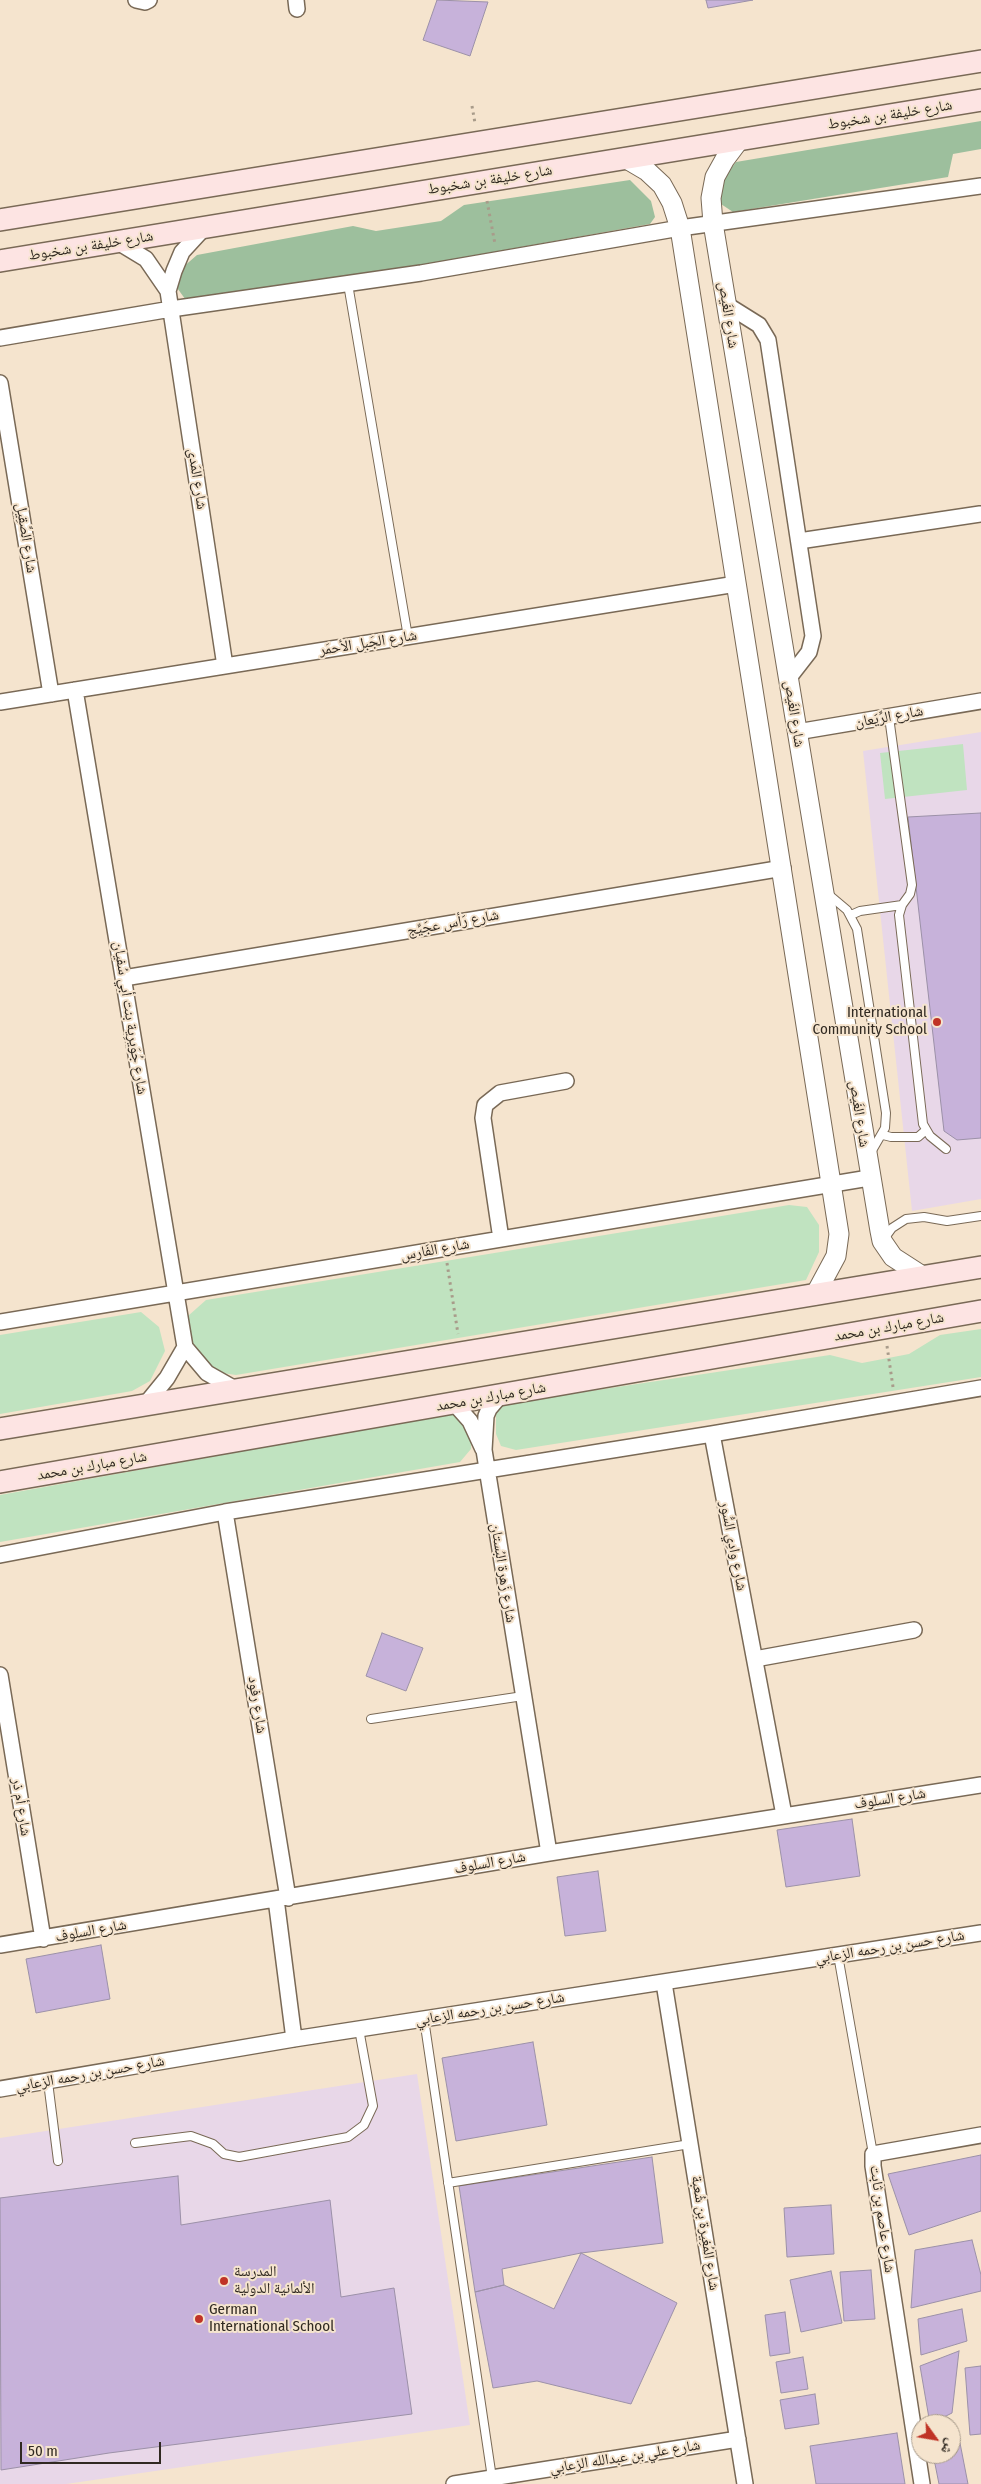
<!DOCTYPE html>
<meta charset="utf-8">
<style>
body{margin:0}
#map{position:relative;width:981px;height:2484px;overflow:hidden;background:#f5e4ce;font-family:"Fira Sans Condensed","Noto Naskh Arabic",sans-serif}
canvas{display:block}
.north{position:absolute;left:911px;top:2414px;width:50px;height:50px;box-sizing:border-box;background:#f5e4ce;border:1px solid #a69989;border-radius:50%;rotate:122deg;font-size:14px;font-weight:700;line-height:20px;text-align:center;color:#302921}
.north::after{content:'';display:block;margin:auto;width:18px;height:22px;background:#c03326;clip-path:polygon(50% 0,100% 100%,50% 72%,0 100%)}
.scale{position:absolute;left:20px;top:2442px;width:141px;height:22px;box-sizing:border-box;border:2px solid #302921;border-top:0;padding-left:6px;font-size:15px;line-height:18px;white-space:nowrap;color:#302921;-webkit-text-stroke:4px #f5e4ce;paint-order:stroke}
</style>
<div id="map">
<canvas width="981" height="2484"></canvas>
<div class="north">ش</div>
<div class="scale">50 m</div>
</div>
<script>
const context = document.querySelector('canvas').getContext('2d');
context.lineJoin = 'round';
function fillPath(path, color) {
  context.fillStyle = color;
  context.fill(path, 'evenodd');
}
function toPath(rows) {
  const path = new Path2D();
  for (const r of rows) {
    path.moveTo(r[0], r[1]);
    for (let i = 2; i < r.length; i += 2) path.lineTo(r[i], r[i + 1]);
  }
  return path;
}
function strokePath(path, color, width, dash) {
  context.strokeStyle = color;
  context.lineWidth = width;
  context.lineCap = dash ? 'butt' : 'round';
  context.setLineDash(dash || []);
  context.stroke(path);
}
function label(font, color, halo, rows, align = 'center') {
  context.font = font + ' "Fira Sans Condensed","Noto Naskh Arabic",sans-serif';
  context.lineWidth = 4;
  context.setLineDash([]);
  context.textBaseline = 'middle';
  context.strokeStyle = halo;
  context.fillStyle = color;
  for (const [text, x, y, turn = 0] of rows) {
    context.save();
    context.translate(x, y);
    context.rotate((+turn || 0) * Math.PI / 180);
    context.textAlign = isNaN(turn) ? turn : align;
    if (halo) context.strokeText(text, 0, 0);
    context.fillText(text, 0, 0);
    context.restore();
  }
}
fillPath(toPath([
 [981,732,981,1199,912,1211,863,751],
 [417,2074,470,2425,66,2484,0,2484,0,2138]
]), '#e8d7e8');
fillPath(toPath([
 [963,744,967,790,885,799,880,753],
 [789,1205,807,1207,819,1225,819,1252,806,1280,236,1375,208,1371,191,1341,188,1316,206,1300],
 [141,1312,159,1327,165,1351,150,1381,132,1391,0,1414,0,1335],
 [981,1329,981,1377,516,1450,501,1446,496,1434,496,1414,504,1404,830,1355,862,1363,909,1354,940,1335],
 [454,1413,471,1432,471,1449,460,1462,0,1542,0,1495]
]), '#c0e3c0');
fillPath(toPath([
 [981,121,981,149,953,154,948,177,733,212,718,202,720,183,736,162],
 [630,180,651,201,655,217,650,224,354,277,188,303,175,285,182,268,197,255,353,226,376,231,441,221,464,205]
]), '#9dbf9d');
const building = toPath([
 [437,0,488,2,470,56,423,40,437,0],
 [706,0,753,0,708,8,706,0],
 [981,813,981,1138,957,1140,944,1131,908,817,981,813],
 [382,1633,423,1648,406,1691,366,1676,382,1633],
 [852,1819,860,1876,786,1887,777,1830,852,1819],
 [598,1871,606,1931,565,1936,557,1877,598,1871],
 [101,1945,110,1999,36,2013,26,1959,101,1945],
 [533,2042,547,2125,456,2141,442,2058,533,2042],
 [981,2155,981,2211,909,2235,888,2174,981,2155],
 [652,2157,663,2243,581,2253,502,2269,504,2285,475,2292,459,2186,652,2157],
 [178,2176,181,2225,330,2200,341,2297,394,2288,412,2414,109,2453,1,2470,0,2198,178,2176],
 [831,2205,834,2254,787,2257,784,2208,831,2205],
 [972,2240,981,2275,981,2291,911,2308,915,2250,972,2240],
 [581,2253,677,2303,631,2404,537,2381,493,2388,475,2292,504,2285,554,2309,581,2253],
 [871,2270,875,2319,844,2321,840,2272,871,2270],
 [831,2271,842,2323,801,2332,790,2280,831,2271],
 [962,2309,967,2341,921,2355,918,2319,962,2309],
 [785,2312,790,2353,770,2356,765,2315,785,2312],
 [959,2351,952,2413,930,2424,920,2366,959,2351],
 [803,2357,808,2389,781,2393,776,2362,803,2357],
 [981,2366,981,2434,970,2435,965,2368,981,2366],
 [815,2394,819,2424,785,2429,780,2400,815,2394],
 [897,2433,905,2484,816,2484,810,2446,897,2433],
 [960,2443,968,2484,939,2484,933,2454,951,2454,951,2445,960,2443]
]);
fillPath(building, '#c7b2da');
strokePath(building, '#9c91a8', 1);
const service = toPath([
 [348,284,408,637],
 [889,717,912,885,910,894,902,905,899,915,923,1124,930,1136,946,1149],
 [828,894,847,910,857,929,886,1113,885,1128,870,1154],
 [851,915,860,911,902,905],
 [883,1135,891,1137,918,1137,926,1130],
 [884,1239,892,1228,906,1219,924,1217,947,1221,981,1216],
 [371,1719,523,1696],
 [838,1955,873,2154],
 [424,2019,492,2478],
 [48,2082,58,2161],
 [135,2143,191,2136,213,2144,224,2154,239,2157,348,2137,364,2125,373,2106,359,2029],
 [448,2183,690,2144]
]);
const minor = toPath([
 [136,0,145,2,149,0],
 [296,0,297,9],
 [118,242,146,259,168,291,225,666],
 [168,291,174,271,182,252,205,227],
 [727,305,759,325,768,340,813,636,809,652,788,679],
 [0,338,171,309,421,273,680,228,981,186],
 [0,383,51,694],
 [799,541,980,514],
 [75,690,185,1347,207,1373,237,1390],
 [0,702,736,584],
 [797,732,981,701],
 [124,978,783,868],
 [501,1239,483,1118,485,1105,500,1093,566,1081],
 [0,1322,869,1178],
 [500,1396,489,1409,486,1416,484,1450,549,1853],
 [454,1403,470,1421,483,1449],
 [145,1405,167,1378,185,1347],
 [712,1434,784,1815],
 [225,1512,288,1898],
 [0,1555,225,1512,712,1434,981,1388],
 [755,1659,914,1630],
 [0,1675,43,1939],
 [276,1899,294,2039],
 [0,1945,549,1853,981,1785],
 [664,1983,745,2484],
 [0,2089,294,2039,981,1933],
 [454,2484,738,2439],
 [922,2484,873,2166,873,2154,981,2135]
]);
const tertiary = toPath([
 [740,139,725,159,715,177,711,198,713,223,880,1231,882,1241,893,1257,924,1277],
 [625,158,647,171,662,185,672,203,680,228,839,1234,836,1256,815,1295]
]);
const secondary = toPath([
 [0,220,981,61],
 [0,261,981,100],
 [0,1429,981,1267],
 [0,1482,981,1311]
]);
strokePath(service, '#796956', 10);
strokePath(minor, '#796956', 18);
strokePath(tertiary, '#796956', 21);
strokePath(secondary, '#796956', 24);
strokePath(toPath([
 [472,106,475,123],
 [487,201,495,244],
 [447,1263,458,1334],
 [887,1346,893,1387]
]), '#a89b8a', 3, [2.5, 4]);
strokePath(service, '#fff', 8);
strokePath(minor, '#fff', 15);
strokePath(tertiary, '#fff', 19);
strokePath(secondary, '#fde4e3', 21);
for (const [x, y, r, color] of [
 [937,1022,5,"#c03326"],
 [224,2281,5,"#c03326"],
 [199,2319,5,"#c03326"]
]) {
  const dot = new Path2D();
  dot.arc(x, y, r, 0, 2 * Math.PI);
  context.fillStyle = color;
  context.fill(dot);
  strokePath(dot, '#f5e4ce', 2);
}
label('15px', '#302921', '#f5e4ce', [
 ["شارع خليفة بن شخبوط",890,115,-9],
 ["شارع خليفة بن شخبوط",490,180,-9],
 ["شارع خليفة بن شخبوط",91,246,-9],
 ["شارع الغَيص",728,315,81],
 ["شارع المَدى",197,479,81],
 ["شارع الصَّقِيل",26,538,81],
 ["شارع الجَبل الأحمَر",368,643,-9],
 ["شارع الغَيص",794,714,81],
 ["شارع الرِّيَعان",889,717,-10],
 ["شارع رَأس عجَيِّج",453,923,-10],
 ["شارع جُوَيرِية بنت أبي سُفيان",130,1018,81],
 ["شارع الغَيص",859,1114,81],
 ["شارع الفَارِس",435,1250,-10],
 ["شارع مبارك بن محمد",889,1327,-10],
 ["شارع مبارك بن محمد",491,1397,-10],
 ["شارع مبارك بن محمد",92,1466,-10],
 ["شارع وادِي السُّور",733,1546,79],
 ["شارع زَهرة البُستان",503,1573,81],
 ["شارع رفود",257,1705,81],
 ["شارع السلوف",890,1799,-9],
 ["شارع أم ذر",21,1807,81],
 ["شارع السلوف",490,1863,-10],
 ["شارع السلوف",91,1931,-10],
 ["شارع حسن بن رحمه الزعابي",890,1947,-9],
 ["شارع حسن بن رحمه الزعابي",490,2009,-9],
 ["شارع حسن بن رحمه الزعابي",90,2074,-10],
 ["شارع عاصم بن ثابت",882,2219,82],
 ["شارع المُغِيرة بن شُعبة",705,2233,81],
 ["شارع علي بن عبدالله الزعابي",625,2457,-9]
]);
label('15px', '#302921', '#f5e4ce', [
 ["International",927,1013,"right"],
 ["Community School",927,1030,"right"],
 ["المدرسة",234,2272],
 ["الألمانية الدولية",234,2289],
 ["German",209,2310],
 ["International School",209,2327]
], 'left');
</script>
